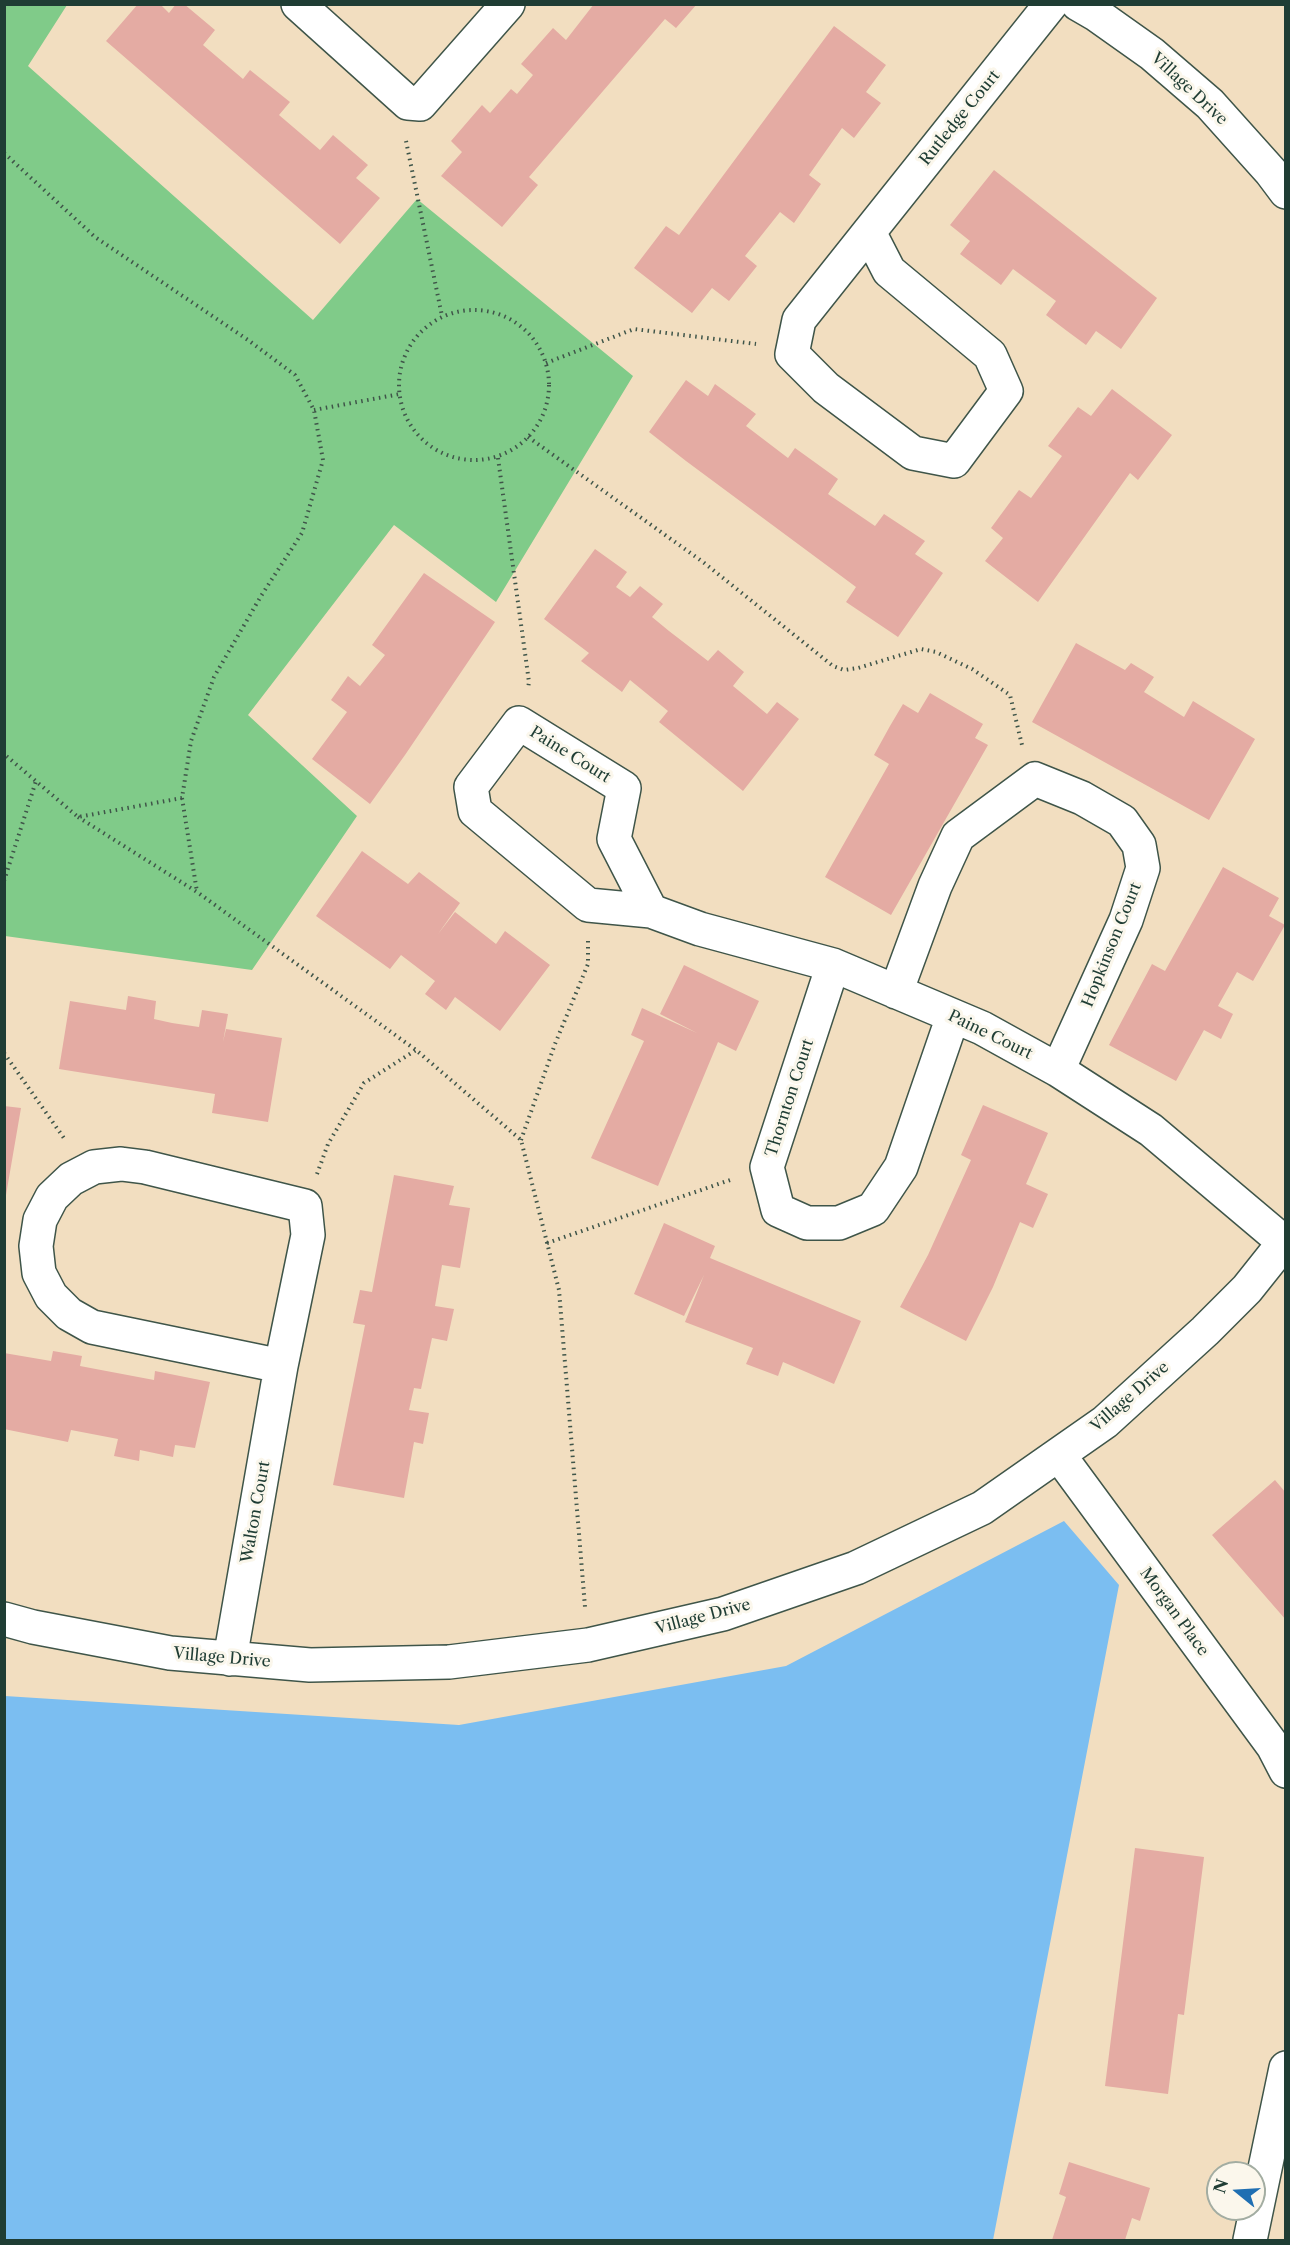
<!DOCTYPE html>
<style>
body{margin:0}
#map{position:relative;width:1290px;height:2245px;overflow:hidden;background:#f2dec0;font-family:"Libre Caslon Text",serif}
canvas{display:block}
.frame{position:absolute;inset:0;border:6px solid #1f3d34;pointer-events:none}
.north{position:absolute;left:1206px;top:2161px;width:60px;height:60px;box-sizing:border-box;background:#fbf7ec;border:2px solid #a3ada2;border-radius:50%;rotate:288deg;font-size:16px;font-weight:700;line-height:24px;text-align:center;color:#1f3d34}
.north::after{content:'';display:block;margin:auto;width:21px;height:27px;background:#1f6fb2;clip-path:polygon(50% 0,100% 100%,50% 72%,0 100%)}
</style>
<div id="map">
<canvas width="1290" height="2245"></canvas>
<div class="frame"></div>
<div class="north">N</div>
</div>
<script>
const context = document.querySelector('canvas').getContext('2d');
context.lineJoin = 'round';
function fillPath(path, color) {
  context.fillStyle = color;
  context.fill(path, 'evenodd');
}
function toPath(rows) {
  const path = new Path2D();
  for (const r of rows) {
    if (r.length === 3) {
      path.moveTo(r[0] + r[2], r[1]);
      path.arc(r[0], r[1], r[2], 0, 2 * Math.PI);
      continue;
    }
    path.moveTo(r[0], r[1]);
    for (let i = 2; i < r.length; i += 2) path.lineTo(r[i], r[i + 1]);
  }
  return path;
}
function strokePath(path, color, width, dash) {
  context.strokeStyle = color;
  context.lineWidth = width;
  context.lineCap = dash ? 'butt' : 'round';
  context.setLineDash(dash || []);
  context.stroke(path);
}
function label(font, color, halo, rows, align = 'center') {
  context.font = font + ' "Libre Caslon Text",serif';
  context.lineWidth = 6;
  context.setLineDash([]);
  context.textBaseline = 'middle';
  context.strokeStyle = halo;
  context.fillStyle = color;
  for (const [text, x, y, turn = 0] of rows) {
    context.save();
    context.translate(x, y);
    context.rotate((+turn || 0) * Math.PI / 180);
    context.textAlign = isNaN(turn) ? turn : align;
    if (halo) context.strokeText(text, 0, 0);
    context.fillText(text, 0, 0);
    context.restore();
  }
}
fillPath(toPath([
 [5,4,67,5,28,66,313,320,417,199,633,376,496,602,394,525,248,715,357,816,252,970,5,936]
]), '#80cb89');
fillPath(toPath([
 [1064,1521,1119,1585,993,2240,5,2240,5,1696,459,1725,786,1666]
]), '#7bbef1');
fillPath(toPath([
 [138,4,160,4,169,13,176,4,184,4,215,30,203,45,243,79,250,70,290,102,279,115,320,150,333,135,368,165,356,178,380,198,340,244,106,41],
 [594,4,697,4,676,28,665,19,529,177,538,185,502,227,441,176,462,152,451,141,482,105,490,113,511,89,517,94,533,75,521,64,553,28,566,40],
 [834,26,886,65,866,92,881,103,854,138,842,128,809,175,821,184,794,223,780,212,745,256,757,266,729,301,712,288,692,313,634,268,666,226,679,235],
 [994,170,1157,298,1121,349,1096,331,1086,345,1067,331,1046,315,1056,301,1013,269,1001,285,960,254,970,241,950,225],
 [686,380,708,396,715,384,756,414,746,426,788,458,795,448,838,479,828,494,875,526,884,514,925,541,915,554,943,573,898,637,846,602,856,587,686,461,649,432],
 [1112,389,1172,435,1138,480,1130,473,1038,602,985,561,1003,538,991,528,1019,490,1031,498,1062,456,1048,446,1078,407,1091,416],
 [595,549,627,572,616,587,630,597,640,586,663,604,652,617,669,631,708,661,718,650,744,672,733,686,767,714,777,702,799,719,743,791,659,722,668,711,630,680,622,692,581,661,589,653,544,619],
 [424,573,495,622,405,755,370,804,312,759,347,712,331,700,348,676,360,686,385,655,372,645],
 [1076,643,1125,670,1131,663,1154,677,1144,692,1184,717,1193,701,1255,739,1209,820,1032,722],
 [930,693,983,724,975,738,988,745,891,915,825,877,889,764,874,755,890,726,903,704,918,713],
 [362,851,408,884,419,872,460,903,438,934,455,912,496,944,505,931,550,965,500,1031,455,997,446,1010,425,994,435,981,401,955,390,969,316,916],
 [1223,867,1279,898,1269,916,1285,925,1253,981,1237,972,1218,1006,1233,1014,1221,1039,1204,1030,1176,1081,1109,1045,1152,964,1165,971],
 [684,965,759,1001,736,1051,718,1042,658,1186,591,1158,644,1041,631,1035,642,1008,697,1033,660,1014],
 [128,996,156,1001,154,1019,172,1023,199,1027,202,1010,228,1014,223,1042,226,1029,282,1038,268,1122,212,1113,215,1094,59,1069,70,1001,126,1010],
 [983,1105,1048,1133,1026,1184,1048,1194,1033,1228,1020,1222,993,1287,966,1341,900,1307,928,1255,971,1160,961,1155],
 [4,1106,21,1108,6,1195,4,1195],
 [394,1175,454,1186,449,1205,470,1208,460,1268,442,1265,435,1306,454,1309,447,1341,432,1338,421,1389,414,1388,409,1410,429,1413,423,1444,414,1442,404,1498,333,1485,365,1325,353,1323,360,1290,372,1292],
 [664,1223,715,1246,710,1258,861,1321,834,1384,783,1362,778,1376,746,1364,753,1348,685,1322,704,1275,684,1316,634,1294],
 [53,1351,82,1356,80,1366,101,1370,154,1380,155,1371,210,1382,195,1448,175,1445,173,1457,140,1450,139,1461,114,1456,118,1439,71,1430,68,1442,4,1429,4,1353,51,1361],
 [1275,1480,1286,1493,1286,1620,1212,1535],
 [1135,1848,1204,1857,1184,2015,1178,2014,1168,2094,1105,2086],
 [1069,2162,1150,2188,1140,2221,1132,2218,1125,2240,1052,2240,1066,2197,1059,2194]
]), '#e4aba3');
const minor = toPath([
 [298,4,408,103,420,104,508,4],
 [1078,4,1097,15,1152,54,1210,104,1271,172,1286,192],
 [869,232,889,271,990,355,1006,391,954,461,913,453,826,388,792,354,799,320,869,232],
 [869,232,1051,4],
 [651,911,614,839,624,788,519,723,471,787,475,811,588,905,651,911,700,929,833,965,982,1028,1058,1070,1151,1130,1286,1244],
 [833,965,767,1167,778,1210,807,1223,839,1223,873,1209,901,1167,953,1016],
 [896,992,935,886,958,836,1035,779,1082,798,1122,821,1139,845,1143,868,1126,920,1058,1070],
 [121,1164,145,1167,305,1206,308,1235,281,1366,92,1327,69,1314,51,1296,39,1273,36,1246,40,1220,52,1197,71,1179,94,1167,121,1164],
 [1059,1455,1273,1746,1286,1771],
 [4,1619,33,1627,170,1653,310,1665,449,1662,588,1645,723,1614,856,1568,982,1508,1105,1422,1205,1331,1247,1289,1286,1240],
 [230,1659,281,1366],
 [1250,2240,1286,2068]
]);
strokePath(minor, '#3f5549', 36);
strokePath(toPath([
 [406,141,442,316],
 [4,153,95,237,248,340,295,375,314,410,323,460,302,533,261,596,214,677,191,741,182,798,78,817,4,754],
 [474,385,75],
 [546,363,634,329,756,344],
 [314,410,400,394],
 [528,437,703,562,833,666,844,670,858,668,921,649,936,652,972,669,1010,695,1022,745],
 [498,458,529,682,528,689],
 [182,798,197,892],
 [78,817,197,892,416,1050,521,1140,559,1290,585,1607],
 [4,881,36,781],
 [4,1053,66,1141],
 [521,1140,555,1044,588,964,588,941],
 [317,1174,328,1144,364,1083,416,1050],
 [547,1243,733,1179]
]), '#3f5549', 4, [1.5, 4.5]);
strokePath(minor, '#fff', 33);
label('16px', '#1f3d34', '#fbf7ec', [
 ["Village Drive",1189,89,43],
 ["Rutledge Court",960,118,-51],
 ["Paine Court",570,755,32],
 ["Hopkinson Court",1112,945,-68],
 ["Paine Court",990,1035,26],
 ["Thornton Court",790,1098,-72],
 ["Village Drive",1130,1397,-41],
 ["Walton Court",256,1512,-80],
 ["Morgan Place",1174,1612,54],
 ["Village Drive",703,1617,-15],
 ["Village Drive",222,1658,5]
]);
</script>
